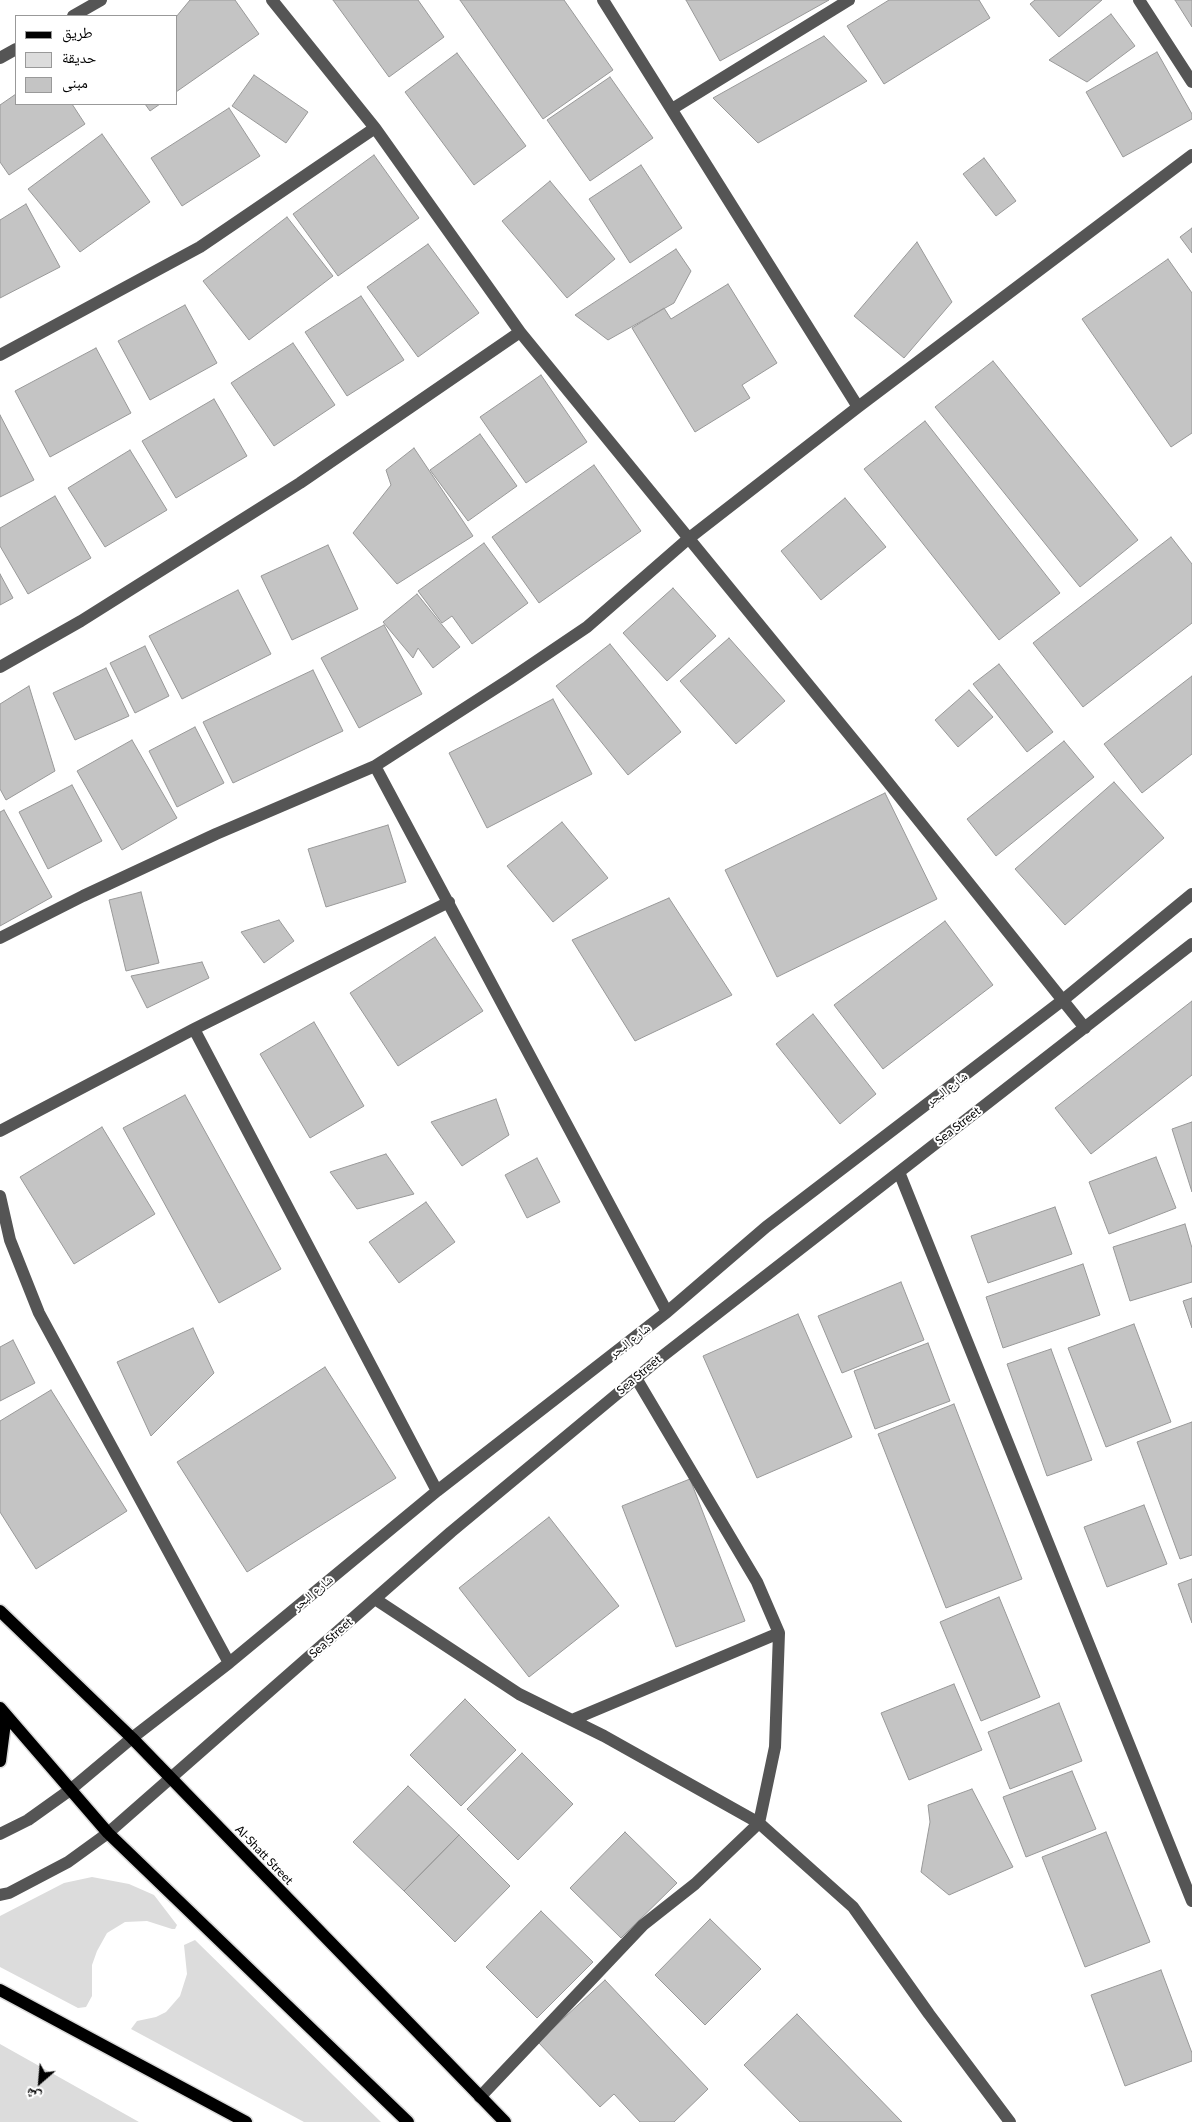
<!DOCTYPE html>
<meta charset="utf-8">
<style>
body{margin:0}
#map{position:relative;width:1192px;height:2122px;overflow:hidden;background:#fff;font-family:Lato,"Noto Naskh Arabic",sans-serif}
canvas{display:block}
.legend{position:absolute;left:15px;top:15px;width:162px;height:90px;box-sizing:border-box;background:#fff;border:1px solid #999;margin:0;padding:6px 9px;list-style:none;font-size:15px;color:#000}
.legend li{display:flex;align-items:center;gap:10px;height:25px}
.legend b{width:25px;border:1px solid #999}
.north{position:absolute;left:15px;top:2057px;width:50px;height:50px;-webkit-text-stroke:4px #fff;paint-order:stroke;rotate:207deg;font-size:14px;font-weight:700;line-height:20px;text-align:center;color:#000}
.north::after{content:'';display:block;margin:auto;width:18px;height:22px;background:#000;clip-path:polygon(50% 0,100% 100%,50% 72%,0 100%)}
</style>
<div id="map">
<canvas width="1192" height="2122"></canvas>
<ul class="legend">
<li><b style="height:6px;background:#000"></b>طريق</li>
<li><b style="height:14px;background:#dcdcdc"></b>حديقة</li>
<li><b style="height:14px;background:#c4c4c4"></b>مبنى</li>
</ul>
<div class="north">ش</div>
</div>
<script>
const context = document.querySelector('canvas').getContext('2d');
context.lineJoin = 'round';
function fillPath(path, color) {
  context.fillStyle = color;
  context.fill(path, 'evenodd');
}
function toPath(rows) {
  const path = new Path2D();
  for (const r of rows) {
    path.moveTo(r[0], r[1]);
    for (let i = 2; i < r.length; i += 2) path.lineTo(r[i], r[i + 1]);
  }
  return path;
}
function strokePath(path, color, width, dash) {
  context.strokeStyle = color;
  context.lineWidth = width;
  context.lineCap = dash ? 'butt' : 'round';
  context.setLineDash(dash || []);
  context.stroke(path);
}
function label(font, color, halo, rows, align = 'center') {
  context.font = font + ' Lato,"Noto Naskh Arabic",sans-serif';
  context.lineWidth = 4;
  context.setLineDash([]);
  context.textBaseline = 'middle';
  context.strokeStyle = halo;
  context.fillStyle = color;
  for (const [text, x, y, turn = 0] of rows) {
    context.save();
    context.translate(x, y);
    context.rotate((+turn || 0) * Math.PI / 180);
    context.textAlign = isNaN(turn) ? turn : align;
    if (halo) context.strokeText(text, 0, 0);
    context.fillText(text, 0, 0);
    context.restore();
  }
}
fillPath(toPath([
 [92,1877,129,1884,154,1895,177,1925,175,1929,172,1929,147,1921,125,1922,107,1933,97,1951,92,1965,92,1996,86,2007,78,2008,0,1967,0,1916,64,1883],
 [195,1940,381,2122,304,2122,131,2029,137,2021,156,2017,166,2012,180,1996,187,1974,184,1945],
 [0,2044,139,2122,0,2122]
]), '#dcdcdc');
const building = toPath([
 [190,0,235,0,259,34,176,92,176,17,190,0],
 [333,0,418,0,444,37,389,77,333,0],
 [460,0,564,0,613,70,543,119,460,0],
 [686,0,829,0,720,61,686,0],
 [889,0,979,0,990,18,884,84,847,26,889,0],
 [1035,0,1102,0,1059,37,1030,4,1035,0],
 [1175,0,1192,0,1192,27,1175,0],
 [1111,14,1135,46,1087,82,1049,60,1111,14],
 [824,36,867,81,758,143,713,98,824,36],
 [1157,52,1192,114,1192,119,1123,157,1086,92,1157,52],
 [457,53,526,146,474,185,405,92,457,53],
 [254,75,308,112,286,143,232,106,254,75],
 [610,77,653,138,590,181,547,120,610,77],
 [16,94,16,104,72,104,85,124,9,175,0,162,0,105,16,94],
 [145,104,160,104,150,111,145,104],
 [229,108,260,156,182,206,151,158,229,108],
 [102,134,150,202,80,252,28,189,102,134],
 [374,155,419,218,338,276,293,214,374,155],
 [984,158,1016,201,996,216,963,174,984,158],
 [641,165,682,228,630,263,589,199,641,165],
 [550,181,615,259,567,298,502,221,550,181],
 [26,204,60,267,0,298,0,220,26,204],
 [287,217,333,276,249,340,203,281,287,217],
 [1192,228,1192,253,1180,237,1192,228],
 [917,242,952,302,904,358,854,316,917,242],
 [428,244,479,313,418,357,367,287,428,244],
 [676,249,691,271,674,303,608,340,575,315,676,249],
 [1168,259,1192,293,1192,433,1171,447,1082,319,1168,259],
 [728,284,777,363,742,385,750,398,695,432,632,328,664,308,671,319,728,284],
 [361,296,404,360,347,396,305,332,361,296],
 [185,305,217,363,150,400,118,341,185,305],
 [293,343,335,405,274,446,231,383,293,343],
 [96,348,131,413,50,457,15,391,96,348],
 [993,361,1138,540,1080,587,935,407,993,361],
 [541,375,587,442,526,483,480,417,541,375],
 [214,399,247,456,176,498,142,441,214,399],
 [0,415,34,480,0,497,0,415],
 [925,421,1060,593,999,640,864,469,925,421],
 [480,434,517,486,468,521,430,470,480,434],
 [414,448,473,536,397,584,353,533,391,485,386,470,414,448],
 [130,450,167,510,105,547,68,488,130,450],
 [594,465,641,531,539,603,492,537,594,465],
 [55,496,91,558,28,594,0,546,0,528,55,496],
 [845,498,886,547,821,600,781,551,845,498],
 [1171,537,1192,564,1192,623,1083,707,1033,643,1171,537],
 [484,543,528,603,472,644,452,616,442,623,418,591,484,543],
 [328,545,358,609,292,640,261,576,328,545],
 [0,574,13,598,0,605,0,574],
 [673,588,716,636,667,681,623,633,673,588],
 [238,590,271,654,182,699,149,636,238,590],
 [417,594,460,647,433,668,418,648,413,658,383,622,417,594],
 [384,625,422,694,359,728,321,658,384,625],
 [729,638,785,701,736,744,680,681,729,638],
 [610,644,681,732,628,775,556,686,610,644],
 [145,646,169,696,135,713,110,663,145,646],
 [999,664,1053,732,1027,752,973,684,999,664],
 [106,668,129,716,75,740,53,693,106,668],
 [313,670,343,731,233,783,203,722,313,670],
 [1192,676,1192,754,1142,793,1104,744,1192,676],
 [29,686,55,771,6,800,0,789,0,704,29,686],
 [969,690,993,717,958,747,935,720,969,690],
 [553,699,592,774,487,828,449,753,553,699],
 [195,727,224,783,177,807,149,751,195,727],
 [132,740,177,818,122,850,77,771,132,740],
 [1064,741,1094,777,996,856,967,819,1064,741],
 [1114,782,1164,838,1065,925,1015,869,1114,782],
 [72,785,102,841,48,869,19,812,72,785],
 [885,793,937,899,777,977,725,870,885,793],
 [4,810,52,897,0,926,0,812,4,810],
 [562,822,608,878,553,922,507,866,562,822],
 [388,825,406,882,326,907,308,849,388,825],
 [141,892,159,963,126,971,109,900,141,892],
 [669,898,732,995,635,1041,572,940,669,898],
 [279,920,294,941,264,963,241,932,279,920],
 [945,921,993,985,883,1069,834,1005,945,921],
 [435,937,483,1011,398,1066,350,993,435,937],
 [202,962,209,978,147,1008,131,976,202,962],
 [1192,1001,1192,1075,1091,1154,1055,1108,1192,1001],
 [813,1014,876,1094,840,1124,776,1044,813,1014],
 [314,1022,364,1106,310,1138,260,1054,314,1022],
 [185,1095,281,1269,219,1303,123,1128,185,1095],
 [496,1099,509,1135,462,1166,431,1122,496,1099],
 [1192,1122,1192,1192,1172,1129,1192,1122],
 [102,1127,155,1214,74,1264,20,1177,102,1127],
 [386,1154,414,1194,357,1209,330,1172,386,1154],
 [1156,1157,1176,1208,1109,1234,1089,1182,1156,1157],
 [537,1158,560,1202,527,1218,505,1175,537,1158],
 [426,1202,455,1242,399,1283,369,1242,426,1202],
 [1055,1207,1072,1254,988,1283,971,1236,1055,1207],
 [1185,1224,1192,1248,1192,1282,1130,1301,1113,1247,1185,1224],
 [1083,1264,1100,1315,1003,1348,986,1297,1083,1264],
 [901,1282,924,1340,842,1373,818,1316,901,1282],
 [1192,1298,1192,1328,1183,1301,1192,1298],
 [798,1314,852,1437,757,1478,703,1356,798,1314],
 [1134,1324,1171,1422,1106,1447,1068,1348,1134,1324],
 [193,1328,214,1373,151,1436,117,1362,193,1328],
 [13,1340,35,1383,0,1401,0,1347,13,1340],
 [928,1343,950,1401,875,1429,854,1371,928,1343],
 [1051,1349,1092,1460,1047,1476,1007,1364,1051,1349],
 [325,1367,396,1478,247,1572,177,1462,325,1367],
 [51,1390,127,1511,36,1569,0,1512,0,1421,51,1390],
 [954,1404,1022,1579,946,1608,878,1434,954,1404],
 [1192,1422,1192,1555,1180,1559,1137,1442,1192,1422],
 [690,1479,745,1621,676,1647,622,1506,690,1479],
 [1144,1505,1167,1564,1107,1587,1084,1527,1144,1505],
 [549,1517,619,1606,529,1677,459,1588,549,1517],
 [1192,1579,1192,1623,1178,1584,1192,1579],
 [999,1597,1040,1697,981,1721,940,1622,999,1597],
 [954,1684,982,1750,909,1780,881,1713,954,1684],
 [465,1699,516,1750,461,1806,410,1755,465,1699],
 [1059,1703,1082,1761,1010,1789,988,1732,1059,1703],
 [522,1753,573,1804,518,1860,467,1809,522,1753],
 [1072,1771,1096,1829,1026,1857,1003,1797,1072,1771],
 [408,1786,459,1835,404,1891,353,1842,408,1786],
 [972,1789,1013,1867,949,1895,921,1872,930,1822,928,1805,972,1789],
 [625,1832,677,1883,621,1938,570,1888,625,1832],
 [1106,1832,1150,1942,1085,1967,1042,1857,1106,1832],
 [459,1835,510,1886,455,1942,404,1891,459,1835],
 [541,1911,593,1962,537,2018,486,1967,541,1911],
 [710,1919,761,1969,705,2025,655,1975,710,1919],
 [1161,1970,1192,2053,1192,2061,1125,2086,1091,1995,1161,1970],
 [605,1980,708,2089,674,2122,640,2122,614,2094,600,2107,538,2042,605,1980],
 [797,2014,902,2122,800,2122,744,2065,797,2014]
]);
fillPath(building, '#c4c4c4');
strokePath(building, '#999', 1);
const major = toPath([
 [0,1611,132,1738,505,2122],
 [0,1708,108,1833,408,2122],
 [0,1761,6,1715],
 [0,1990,246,2122]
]);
strokePath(major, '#dbdbdb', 15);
strokePath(toPath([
 [272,0,375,128,520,332,879,771,1085,1028],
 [603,0,858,407],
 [1139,0,1192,82],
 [73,16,101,0],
 [0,58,16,49],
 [672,109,849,0],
 [0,355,200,247,375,128],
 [0,667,81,621,300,483,520,332],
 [375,766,667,1312],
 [0,938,83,896,216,834,375,766,510,679,587,627,688,539,858,407,1192,155],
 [194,1029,437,1491],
 [0,1131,194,1029,449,902],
 [899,1172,1192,1901],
 [0,1196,10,1240,39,1313,229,1663],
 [636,1378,757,1582,779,1633,775,1747,759,1823,853,1907,929,2014,1010,2122],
 [375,1599,519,1694,604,1736,759,1823,695,1884,643,1925,480,2097],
 [572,1720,779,1633],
 [0,1834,28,1820,70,1790,132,1738,229,1663,437,1491,667,1312,766,1227,1063,1000,1192,894],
 [0,1895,9,1893,68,1862,108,1833,451,1532,664,1355,1192,944]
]), '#555', 12);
strokePath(major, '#000', 12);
label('12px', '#000', '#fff', [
 ["شارع البحر",947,1089,-37],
 ["Sea Street",958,1126,-38],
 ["شارع البحر",630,1341,-38],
 ["Sea Street",639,1375,-40],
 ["شارع البحر",313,1593,-40],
 ["Sea Street",331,1638,-42],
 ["Al-Shatt Street",264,1855,46]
]);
</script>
